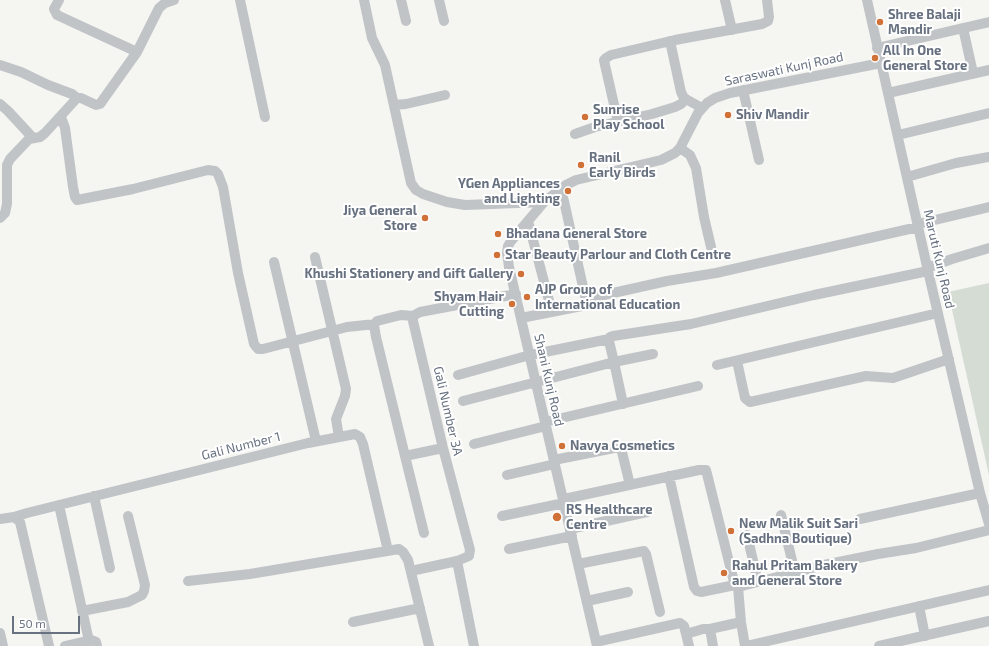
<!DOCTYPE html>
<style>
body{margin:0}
#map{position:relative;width:989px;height:646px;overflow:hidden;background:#f5f5f2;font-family:"Exo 2",sans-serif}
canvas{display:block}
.scale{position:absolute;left:12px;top:616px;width:68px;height:18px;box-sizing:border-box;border:2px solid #677180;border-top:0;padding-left:5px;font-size:12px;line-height:14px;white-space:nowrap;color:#677180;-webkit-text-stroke:3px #fff;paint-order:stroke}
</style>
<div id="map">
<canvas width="989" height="646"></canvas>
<div class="scale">50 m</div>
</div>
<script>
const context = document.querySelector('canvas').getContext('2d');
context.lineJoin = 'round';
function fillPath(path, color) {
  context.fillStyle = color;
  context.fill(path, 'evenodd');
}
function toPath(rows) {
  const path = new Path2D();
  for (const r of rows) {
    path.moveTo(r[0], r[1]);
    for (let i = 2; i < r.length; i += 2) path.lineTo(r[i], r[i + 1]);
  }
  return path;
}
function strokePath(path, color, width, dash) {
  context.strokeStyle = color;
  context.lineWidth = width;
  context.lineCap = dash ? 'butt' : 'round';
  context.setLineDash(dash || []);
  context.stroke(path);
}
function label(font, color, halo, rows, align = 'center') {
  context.font = font + ' "Exo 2",sans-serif';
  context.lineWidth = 4;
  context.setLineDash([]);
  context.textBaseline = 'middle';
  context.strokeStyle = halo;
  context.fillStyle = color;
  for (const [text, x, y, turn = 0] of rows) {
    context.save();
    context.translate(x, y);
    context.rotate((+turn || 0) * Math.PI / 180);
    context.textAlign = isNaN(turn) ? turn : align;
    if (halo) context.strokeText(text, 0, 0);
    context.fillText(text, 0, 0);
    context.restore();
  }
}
fillPath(toPath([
 [989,283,989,475,948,292]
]), '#d5dcd4');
strokePath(toPath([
 [59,0,54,9,57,15,137,52],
 [240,0,265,117],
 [364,0,372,38,385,65,411,183,416,190,423,194,447,202,465,205,544,202],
 [401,0,406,21],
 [439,0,444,21],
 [725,0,732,30],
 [867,0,928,271,980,493,989,524],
 [963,28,973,73],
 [670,41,681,92,684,98,702,108],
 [877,48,989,22],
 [0,65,21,72,48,85,72,94,77,98],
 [743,90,759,160],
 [888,93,989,70],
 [0,104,8,111,33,138],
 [394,105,406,104,445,95],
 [61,117,65,128,73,187,75,197,77,200,133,189,208,170,215,171,218,174,223,187,238,273,254,344,258,349,263,349,347,327,375,324],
 [618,122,605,65,604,60,606,58,611,55,675,40,762,24,768,21,769,17,767,0],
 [575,134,595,127,652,114,675,107,681,104,686,99],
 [898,135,989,113],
 [680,148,690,155,696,168,704,217,711,247],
 [907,177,956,163,989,157],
 [557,191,562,195,564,201,587,305],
 [0,218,5,213,7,204,7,165,10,159,29,139,40,137,45,133,77,98,81,98,96,105,100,104,137,52,159,8,165,3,174,0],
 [528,221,552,312],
 [918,224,989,207],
 [315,257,346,389,345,396,336,419,339,437],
 [274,262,316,441],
 [927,268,952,259,989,248],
 [413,316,401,315,377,321,374,325,376,337,405,456,443,448],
 [521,318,597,303,600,296,604,295,667,281,716,273,918,227],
 [737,361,745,398,750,402,866,376,893,378,949,359],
 [717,365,938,313],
 [458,375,530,355,609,339],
 [463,401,614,362,609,341,610,337,613,336,691,324,814,295,928,271],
 [623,404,614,362,653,354],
 [545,422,698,386],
 [474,444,546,426],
 [405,456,424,533],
 [554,460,619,447,621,448,622,452,630,485],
 [507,475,555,464],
 [669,476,694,587,697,591,701,592,735,585],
 [94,496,110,568],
 [564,499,699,470,706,470,734,582,738,587,824,565,878,554,916,548,989,530],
 [59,505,89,641],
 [781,515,795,573],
 [502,516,564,503],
 [14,517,27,513,308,443,355,434,360,437,363,444,388,551],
 [0,519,14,517,20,522,49,646],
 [860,519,980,493],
 [570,529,647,512],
 [747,535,758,582],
 [509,549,572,536],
 [457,561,474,646],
 [578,564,644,551,646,554,660,612],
 [411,571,457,561,469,556,470,550,443,448,413,321,413,316,420,312,516,294],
 [188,581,250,574,399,549,403,552,408,560,429,646],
 [738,587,741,622,745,646],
 [587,601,628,592],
 [919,606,925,636],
 [82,611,128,602,142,595,144,591,145,585,128,516],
 [353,622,420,608],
 [0,633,3,646],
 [686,634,703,629,710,629],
 [596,642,680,623,684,626,689,646],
 [65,646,91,640,96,642,97,646],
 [597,646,509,267,507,253,508,246,511,241,544,202,566,185,576,180,661,160,675,153,680,148,698,113,707,103,715,98,730,93,881,63],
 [713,646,710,629,741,622],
 [746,646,989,590],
 [879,646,989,621]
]), '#c1c4c7', 10);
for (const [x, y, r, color] of [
 [880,22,4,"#d07237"],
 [875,58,4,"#d07237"],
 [728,115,4,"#d07237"],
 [585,117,4,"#d07237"],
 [581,165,4,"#d07237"],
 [568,191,4,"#d07237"],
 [425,218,4,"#d07237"],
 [498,234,4,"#d07237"],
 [497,255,4,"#d07237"],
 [521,274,4,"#d07237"],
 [527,297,4,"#d07237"],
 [512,304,4,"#d07237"],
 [562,446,4,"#d07237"],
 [557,517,5,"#d07237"],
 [731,531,4,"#d07237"],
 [724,573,4,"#d07237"]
]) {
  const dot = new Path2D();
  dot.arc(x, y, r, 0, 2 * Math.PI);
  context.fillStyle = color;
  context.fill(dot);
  strokePath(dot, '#fff', 1.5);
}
label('bold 13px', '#677180', '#fff', [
 ["Shree Balaji",888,15],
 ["Mandir",888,30],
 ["All In One",883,51],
 ["General Store",883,66],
 ["Sunrise",593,110],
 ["Play School",593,125],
 ["Shiv Mandir",736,115],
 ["Ranil",589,158],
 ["Early Birds",589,173],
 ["YGen Appliances",560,184,"right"],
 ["and Lighting",560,199,"right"],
 ["Jiya General",417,211,"right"],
 ["Store",417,226,"right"],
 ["Bhadana General Store",506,234],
 ["Star Beauty Parlour and Cloth Centre",505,255],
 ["Khushi Stationery and Gift Gallery",513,274,"right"],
 ["AJP Group of",535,290],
 ["International Education",535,305],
 ["Shyam Hair",504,297,"right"],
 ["Cutting",504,312,"right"],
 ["Navya Cosmetics",570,446],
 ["RS Healthcare",566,510],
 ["Centre",566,525],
 ["New Malik Suit Sari",739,524],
 ["(Sadhna Boutique)",739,539],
 ["Rahul Pritam Bakery",732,566],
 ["and General Store",732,581]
], 'left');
label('13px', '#677180', '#fff', [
 ["Saraswati Kunj Road",784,69,-12],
 ["Maruti Kunj Road",939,259,77],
 ["Shani Kunj Road",549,380,77],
 ["Gali Number 3A",448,411,77],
 ["Gali Number 1",241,446,-14]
]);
</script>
